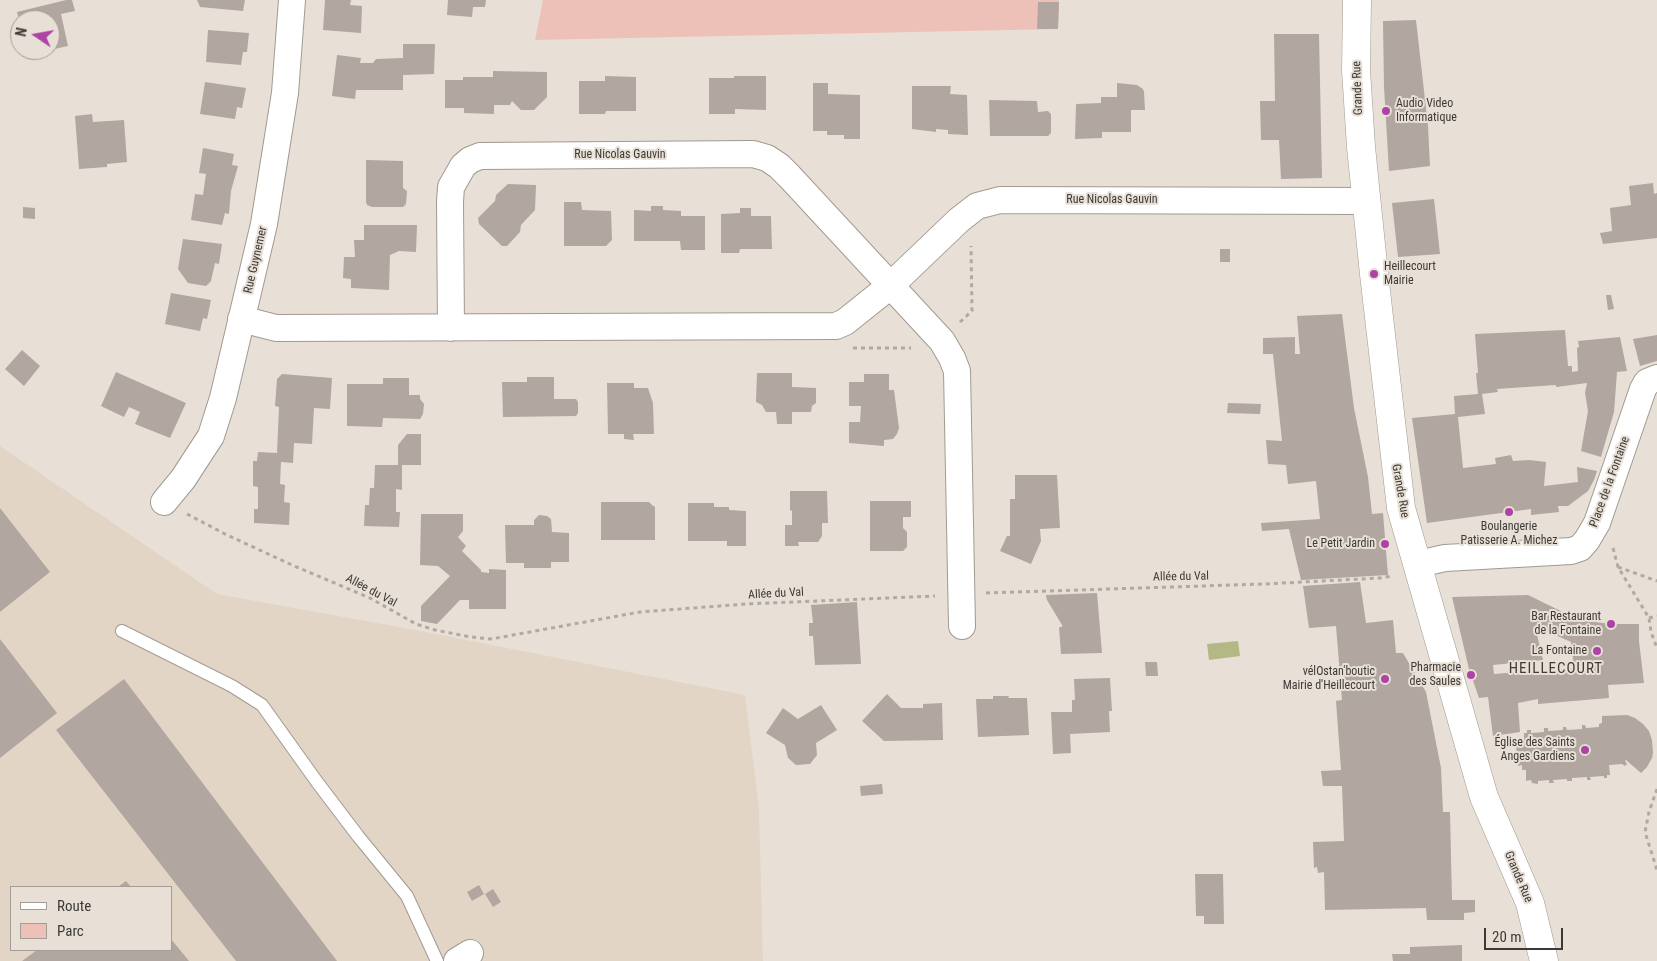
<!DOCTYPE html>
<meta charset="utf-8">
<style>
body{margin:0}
#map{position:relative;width:1657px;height:961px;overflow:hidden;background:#e8e0d6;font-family:"Roboto Condensed",sans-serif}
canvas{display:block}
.legend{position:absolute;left:10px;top:886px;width:162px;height:65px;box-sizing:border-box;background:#e8e0d6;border:1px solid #a39d96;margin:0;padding:6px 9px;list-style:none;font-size:15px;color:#3c3936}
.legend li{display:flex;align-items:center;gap:10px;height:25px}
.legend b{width:25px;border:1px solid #a39d96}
.north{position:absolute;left:10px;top:10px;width:50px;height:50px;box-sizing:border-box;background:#e8e0d6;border:1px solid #a39d96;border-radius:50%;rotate:282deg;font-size:14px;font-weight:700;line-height:20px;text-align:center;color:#3c3936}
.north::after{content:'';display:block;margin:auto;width:18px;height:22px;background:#ad43a5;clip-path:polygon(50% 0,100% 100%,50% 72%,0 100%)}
.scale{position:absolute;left:1484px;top:928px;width:79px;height:22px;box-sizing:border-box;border:2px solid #3c3936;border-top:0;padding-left:6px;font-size:15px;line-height:18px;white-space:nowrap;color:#3c3936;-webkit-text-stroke:4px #e8e0d6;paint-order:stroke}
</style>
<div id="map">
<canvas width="1657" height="961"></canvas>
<ul class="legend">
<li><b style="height:6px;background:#fff"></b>Route</li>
<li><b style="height:14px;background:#eec1b8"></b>Parc</li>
</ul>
<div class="north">N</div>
<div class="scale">20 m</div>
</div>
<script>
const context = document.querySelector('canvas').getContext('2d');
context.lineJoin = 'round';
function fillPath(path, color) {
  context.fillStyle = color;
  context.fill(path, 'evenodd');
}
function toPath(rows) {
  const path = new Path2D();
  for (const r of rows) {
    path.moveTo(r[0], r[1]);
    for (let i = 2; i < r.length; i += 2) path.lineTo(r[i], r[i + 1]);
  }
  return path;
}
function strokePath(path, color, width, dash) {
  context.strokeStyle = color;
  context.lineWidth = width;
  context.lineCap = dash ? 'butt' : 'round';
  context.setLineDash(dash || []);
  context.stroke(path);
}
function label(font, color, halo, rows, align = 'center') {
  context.font = font + ' "Roboto Condensed",sans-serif';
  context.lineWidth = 4;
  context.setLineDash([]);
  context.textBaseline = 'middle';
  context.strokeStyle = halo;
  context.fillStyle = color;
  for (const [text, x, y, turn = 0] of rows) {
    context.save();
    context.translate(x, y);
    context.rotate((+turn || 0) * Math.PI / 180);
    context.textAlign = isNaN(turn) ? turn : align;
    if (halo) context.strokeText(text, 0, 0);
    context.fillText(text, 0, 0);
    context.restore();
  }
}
fillPath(toPath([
 [0,446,217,594,416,630,745,695,759,807,763,961,0,961],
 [11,887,171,887,171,950,11,950]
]), '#e3d5c6');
fillPath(toPath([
 [543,0,1059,0,1058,29,535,40]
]), '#eec1b8');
fillPath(toPath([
 [1238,641,1240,656,1209,660,1207,644]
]), '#b4b884');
fillPath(toPath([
 [66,0,72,0,75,11,61,14,68,46,50,50,50,20,19,20,17,12],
 [197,0,245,0,243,11,200,7],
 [325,0,351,0,350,5,362,6,361,33,323,30],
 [448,0,486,0,485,7,473,7,472,17,447,15],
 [1038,2,1059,2,1058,29,1037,29],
 [1416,20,1428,126,1430,166,1389,171,1384,87,1383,21],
 [208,30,249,33,247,52,243,52,241,65,206,62],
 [1274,34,1319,34,1322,178,1281,179,1279,140,1261,140,1260,101,1275,101],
 [403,44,435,44,434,74,403,75,403,90,356,90,355,99,332,96,337,55,361,58,360,63,373,63,376,59,403,58],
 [30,50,47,50,47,51,32,54],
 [493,71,547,72,547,97,534,110,521,110,512,101,510,105,494,105,494,114,464,113,464,108,445,108,445,80,463,80,463,77,493,77],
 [605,76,636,77,636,111,606,111,605,114,579,114,579,81,605,81],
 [734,76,766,76,766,110,735,109,735,114,709,114,709,78,734,78],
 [205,82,246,88,242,108,237,107,235,119,200,114],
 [813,83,828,83,828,94,860,95,860,139,844,139,844,135,827,135,827,131,813,131],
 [1117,83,1137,85,1143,89,1144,92,1145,110,1131,110,1131,132,1102,132,1102,138,1075,139,1076,104,1101,103,1101,97,1117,97],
 [912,86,951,86,950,94,967,95,968,135,948,134,948,130,936,129,936,132,912,129],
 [989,100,1037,101,1038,112,1048,111,1051,114,1051,133,1048,136,990,136],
 [92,114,93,122,124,120,127,162,107,164,107,167,79,169,75,116],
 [203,148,234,154,232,165,238,166,231,191,229,214,225,213,222,225,191,220,195,194,203,195,206,174,199,173],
 [366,160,403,161,403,188,407,191,406,204,403,207,372,207,367,205,366,202],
 [1653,183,1654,194,1657,193,1657,238,1603,244,1600,233,1612,231,1610,208,1631,205,1629,186],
 [508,184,536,185,535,210,521,225,520,232,507,246,502,246,479,224,478,218,495,201,496,195],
 [1434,199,1440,254,1398,257,1392,203],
 [564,202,581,202,582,210,611,211,612,240,606,246,564,246],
 [651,206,663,206,663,210,681,211,681,216,705,216,705,250,681,250,680,241,634,241,634,210,651,211],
 [23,207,35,208,35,219,23,218],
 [740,208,751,208,751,216,771,216,772,249,740,249,739,253,721,253,721,214,740,213],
 [364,225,417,225,416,252,399,251,390,255,389,290,351,288,351,279,343,278,344,257,355,257,354,240,364,240],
 [183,239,222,244,219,264,215,263,211,281,206,286,188,283,178,269],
 [1220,249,1230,249,1230,262,1220,262],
 [171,293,211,300,207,319,203,318,200,331,165,324],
 [1606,295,1611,295,1614,309,1608,310],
 [1342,314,1354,408,1368,477,1372,514,1383,513,1388,575,1301,580,1289,529,1262,531,1261,523,1320,519,1316,481,1288,484,1286,465,1268,464,1266,440,1282,441,1273,354,1263,354,1263,338,1295,337,1295,354,1300,354,1297,316],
 [1565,330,1568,366,1572,366,1572,372,1578,371,1577,348,1579,347,1578,341,1620,337,1627,371,1617,372,1614,412,1601,457,1581,451,1588,411,1585,393,1587,383,1556,387,1556,385,1497,389,1498,392,1482,394,1485,414,1458,417,1463,468,1496,464,1495,458,1511,455,1513,461,1529,460,1546,462,1544,486,1578,482,1577,467,1597,471,1594,480,1588,491,1568,506,1558,506,1559,512,1531,515,1531,509,1427,523,1412,418,1455,414,1454,396,1478,394,1476,373,1478,373,1475,334],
 [1657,335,1657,361,1640,366,1633,339],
 [22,350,40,366,24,386,5,369],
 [116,372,186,403,170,438,135,424,140,412,129,407,124,417,101,406],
 [757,373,792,373,792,387,816,388,816,403,812,406,811,412,792,412,792,424,777,424,776,412,766,412,762,405,756,402],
 [282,374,332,378,330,409,314,408,312,444,294,443,293,463,281,462,280,484,285,485,284,502,290,503,289,525,254,523,254,509,258,509,258,487,253,486,253,461,257,461,258,452,277,453,279,407,275,406,277,379],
 [864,374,889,374,889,390,894,390,899,428,897,434,893,439,884,440,884,446,849,443,849,422,860,422,861,406,849,406,849,382,864,382],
 [527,377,554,377,554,399,576,399,578,402,578,413,576,416,503,417,502,382,527,382],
 [383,378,409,378,409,395,420,395,420,399,424,404,423,414,420,419,383,418,382,427,347,426,347,384,383,384],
 [607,383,634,383,634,388,648,388,653,403,654,434,633,434,634,440,624,439,624,434,608,434],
 [1228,403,1261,404,1260,414,1227,413],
 [407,434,421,434,421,465,402,465,402,490,396,489,396,512,400,512,399,527,364,526,365,505,369,505,370,488,374,488,375,465,398,465,398,445],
 [1015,475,1057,475,1060,528,1040,529,1041,541,1031,564,1000,551,1007,536,1010,536,1010,499,1015,499],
 [790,491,827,491,828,523,822,523,822,536,818,542,798,542,799,546,785,546,785,525,792,525,792,511,790,510],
 [870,501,911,501,911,517,903,517,903,528,907,532,907,547,903,551,870,551],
 [601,502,649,502,652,505,655,507,655,540,601,540],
 [688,503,714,503,714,507,729,507,729,510,746,511,746,546,727,546,727,541,688,541],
 [0,508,50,572,0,612],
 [421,514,463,514,463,531,458,537,466,546,462,551,481,570,481,572,489,573,489,569,506,570,506,609,469,609,469,600,460,600,437,624,421,621,421,606,450,576,438,566,420,565],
 [539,515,547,516,551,519,552,532,569,533,569,562,551,562,551,568,524,568,524,563,506,563,505,525,534,525,534,520],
 [1360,582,1366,623,1393,620,1396,653,1403,653,1426,692,1441,768,1443,812,1450,812,1452,900,1475,900,1475,912,1464,913,1464,920,1427,920,1426,908,1325,910,1324,872,1318,873,1317,867,1314,868,1313,842,1344,841,1342,786,1323,786,1321,771,1341,770,1336,701,1342,700,1336,626,1309,628,1303,586],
 [1097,593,1102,653,1061,654,1059,627,1062,627,1062,625,1047,600,1046,595],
 [1528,595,1579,620,1611,624,1639,624,1639,641,1644,683,1608,685,1609,698,1538,704,1538,699,1518,703,1520,732,1493,736,1488,697,1479,698,1469,669,1452,597],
 [1535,626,1571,642,1574,668,1494,674,1493,665,1543,660],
 [857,602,861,664,815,665,813,636,809,636,809,623,813,623,811,605],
 [0,639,57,713,0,758],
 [1145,662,1157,662,1158,676,1146,676],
 [1110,678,1112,711,1109,711,1110,732,1070,734,1071,753,1053,754,1051,712,1072,712,1072,700,1075,700,1074,679],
 [124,679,337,961,236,961,56,730],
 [887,694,901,708,923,708,923,704,942,703,943,740,884,741,862,721],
 [993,696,1009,696,1008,698,1027,698,1029,735,978,737,976,699,993,699],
 [821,705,837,730,816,743,817,755,810,764,796,765,788,758,785,745,766,733,783,708,798,719],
 [1627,715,1635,718,1643,724,1649,731,1652,740,1653,753,1652,758,1647,767,1641,773,1626,760,1625,761,1627,764,1625,766,1622,764,1609,765,1610,775,1607,775,1607,778,1604,778,1604,776,1590,777,1591,780,1587,780,1587,777,1572,778,1572,781,1567,781,1567,779,1553,780,1554,783,1549,783,1549,780,1538,781,1538,784,1532,783,1531,780,1526,781,1526,770,1522,770,1522,765,1518,766,1516,746,1521,746,1521,742,1524,742,1524,733,1527,733,1527,730,1531,730,1531,733,1544,732,1544,728,1548,728,1548,731,1563,730,1563,727,1566,727,1567,730,1582,729,1582,725,1585,725,1586,728,1599,727,1599,724,1602,723,1602,716],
 [882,784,883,794,861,796,860,786],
 [1195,874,1223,874,1224,924,1204,924,1204,916,1196,916],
 [126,881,131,887,118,887],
 [479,885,484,894,472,901,467,892],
 [493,889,501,902,493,907,485,894],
 [171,939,189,961,22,961,37,950,171,950],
 [1462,945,1462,961,1393,961,1392,954,1410,954,1410,947]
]), '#b1a6a0');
const service = toPath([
 [122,631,232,686,262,705,317,782,358,836,407,896,437,961]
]);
const minor = toPath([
 [241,319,276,328,836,326,845,322,890,286,959,220,977,206,1000,200,1367,201],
 [451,328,450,202,451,187,463,166,470,160,480,156,753,154,767,158,779,166,790,177,942,341,952,358,957,371,962,626],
 [164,502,183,479,211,436,223,398,264,224,285,93,292,0],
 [1418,564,1445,558,1571,551,1580,548,1587,540,1597,523,1643,389,1647,382,1657,378],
 [457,961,470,953]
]);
const tertiary = toPath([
 [1357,0,1356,70,1361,147,1374,274,1401,508,1484,797,1530,903,1544,961]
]);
strokePath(service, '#a19a91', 14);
strokePath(minor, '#a19a91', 28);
strokePath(tertiary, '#a19a91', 29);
strokePath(toPath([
 [960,322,972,311,971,246],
 [853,348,911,348],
 [187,514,225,534,292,565,370,598,416,624,435,630,471,637,491,639,640,612,746,604,935,596],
 [1613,548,1618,567,1649,618,1651,632,1657,648],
 [1618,567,1657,581],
 [986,593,1264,584,1380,578,1392,576],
 [1649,618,1657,616],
 [1657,789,1649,812,1645,832,1657,870]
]), '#b0aaa2', 3, [4, 4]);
strokePath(service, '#fff', 12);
strokePath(minor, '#fff', 26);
strokePath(tertiary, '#fff', 28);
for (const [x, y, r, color] of [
 [1386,111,5,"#ad43a5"],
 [1374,274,5,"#ad43a5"],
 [1509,512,5,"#ad43a5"],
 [1385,544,5,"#ad43a5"],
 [1611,624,5,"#ad43a5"],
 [1597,651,5,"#ad43a5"],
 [1471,675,5,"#ad43a5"],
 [1385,679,5,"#ad43a5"],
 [1585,750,5,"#ad43a5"]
]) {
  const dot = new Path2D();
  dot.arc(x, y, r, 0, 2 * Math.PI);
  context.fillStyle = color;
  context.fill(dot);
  strokePath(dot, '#e8e0d6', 2);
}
label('12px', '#3c3936', '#e8e0d6', [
 ["Grande Rue",1358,88,-92],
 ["Rue Nicolas Gauvin",620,155],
 ["Rue Nicolas Gauvin",1112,200],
 ["Rue Guynemer",256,260,-77],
 ["Place de la Fontaine",1610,482,-70],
 ["Grande Rue",1400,491,80],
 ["Allée du Val",1181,577,-1],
 ["Allée du Val",371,591,28],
 ["Allée du Val",776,594,-3],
 ["Grande Rue",1518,877,67]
]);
label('12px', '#3c3936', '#e8e0d6', [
 ["Audio Video",1396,104,"left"],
 ["Informatique",1396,118,"left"],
 ["Heillecourt",1384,267,"left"],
 ["Mairie",1384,281,"left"],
 ["Boulangerie",1509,527,"center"],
 ["Patisserie A. Michez",1509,541,"center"],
 ["Le Petit Jardin",1375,544],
 ["Bar Restaurant",1601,617],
 ["de la Fontaine",1601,631],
 ["La Fontaine",1587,651],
 ["Pharmacie",1461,668],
 ["des Saules",1461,682],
 ["vélOstan'boutic",1375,672],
 ["Mairie d'Heillecourt",1375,686],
 ["Église des Saints",1575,743],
 ["Anges Gardiens",1575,757]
], 'right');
context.letterSpacing = '1px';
label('15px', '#413b33', '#e8e0d6', [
 ["HEILLECOURT",1556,669]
]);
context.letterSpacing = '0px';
</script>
